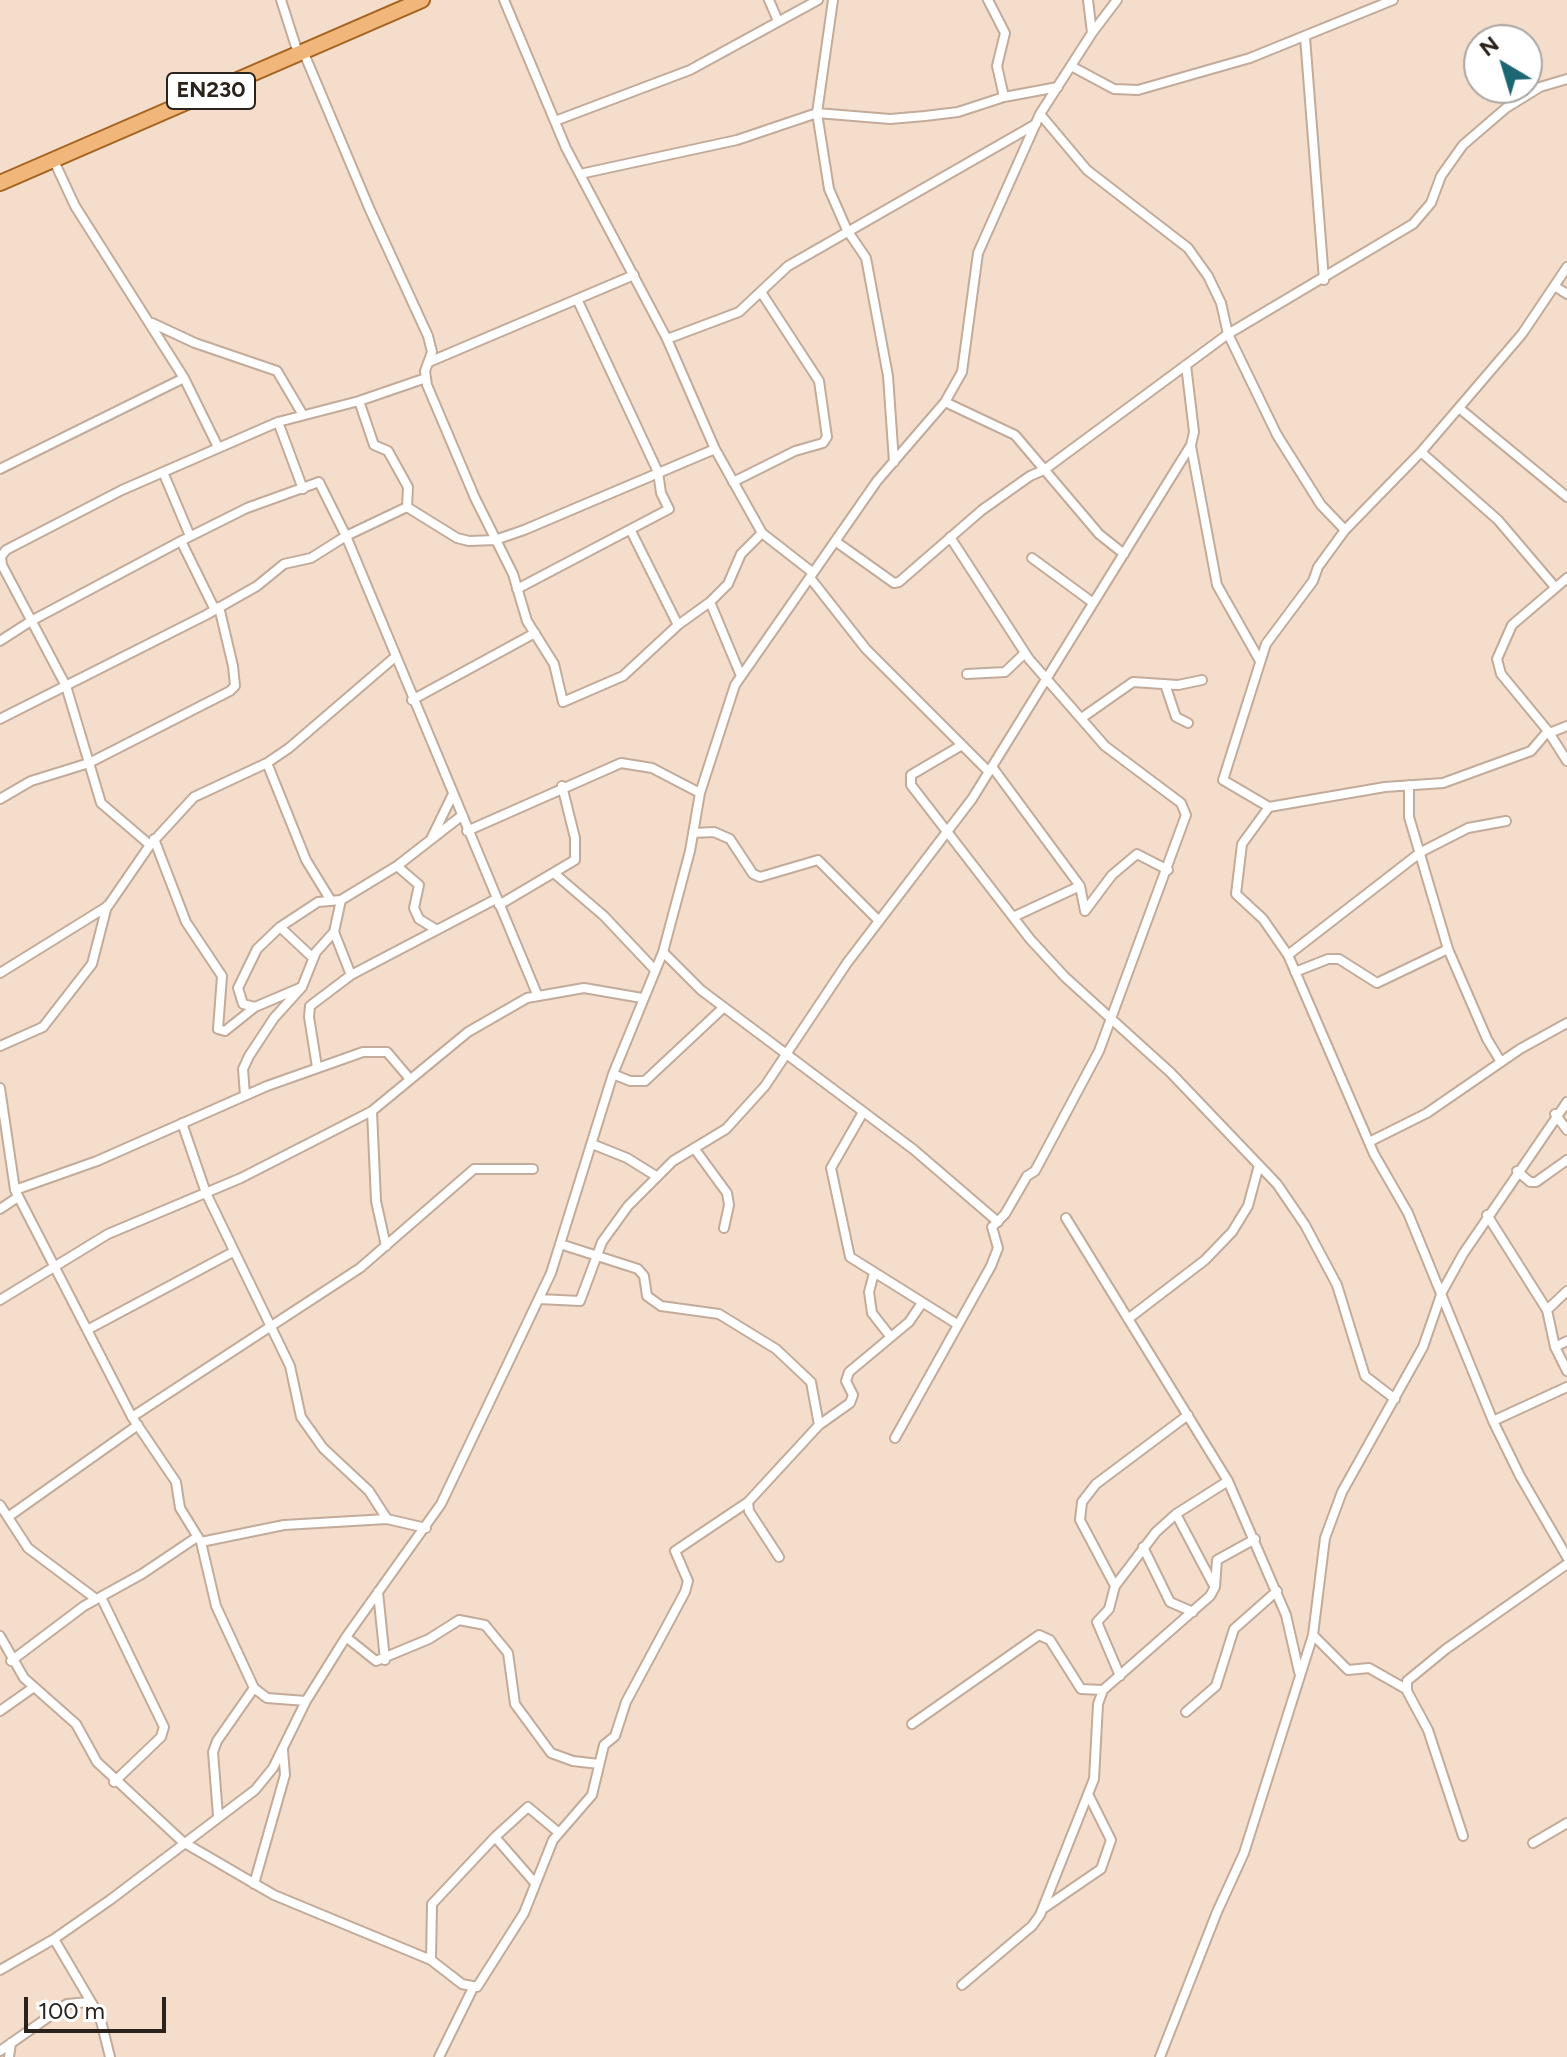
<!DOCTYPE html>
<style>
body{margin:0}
#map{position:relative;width:1567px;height:2057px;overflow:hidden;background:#f4ddcb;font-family:Figtree,sans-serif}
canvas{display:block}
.north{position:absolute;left:1463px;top:24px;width:80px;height:80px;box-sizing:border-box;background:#fff;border:2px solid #aaa7a4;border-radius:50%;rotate:322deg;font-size:22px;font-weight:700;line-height:32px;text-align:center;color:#2b221c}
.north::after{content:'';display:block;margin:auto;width:28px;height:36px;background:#1d6772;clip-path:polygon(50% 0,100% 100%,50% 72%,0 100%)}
.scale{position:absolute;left:24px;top:1997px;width:142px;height:36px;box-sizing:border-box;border:4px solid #2b221c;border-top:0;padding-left:10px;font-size:24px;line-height:28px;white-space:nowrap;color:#2b221c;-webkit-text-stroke:6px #fff;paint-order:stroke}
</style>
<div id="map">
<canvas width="1567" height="2057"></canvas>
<div class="north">N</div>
<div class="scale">100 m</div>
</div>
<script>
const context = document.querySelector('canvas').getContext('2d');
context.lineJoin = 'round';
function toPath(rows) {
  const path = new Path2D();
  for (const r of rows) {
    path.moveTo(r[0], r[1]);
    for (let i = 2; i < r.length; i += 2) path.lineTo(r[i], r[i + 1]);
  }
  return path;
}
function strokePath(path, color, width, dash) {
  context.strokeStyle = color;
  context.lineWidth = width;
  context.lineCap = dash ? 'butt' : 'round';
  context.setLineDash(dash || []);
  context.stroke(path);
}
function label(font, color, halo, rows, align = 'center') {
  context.font = font + ' Figtree,sans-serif';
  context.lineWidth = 7;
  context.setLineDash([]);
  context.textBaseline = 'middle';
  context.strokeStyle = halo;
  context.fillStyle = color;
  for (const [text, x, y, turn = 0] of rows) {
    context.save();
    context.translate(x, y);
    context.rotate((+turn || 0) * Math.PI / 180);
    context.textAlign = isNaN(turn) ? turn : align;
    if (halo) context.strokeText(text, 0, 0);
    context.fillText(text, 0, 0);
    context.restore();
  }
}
const minor = toPath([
 [281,0,298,53],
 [504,0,566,148,667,339,715,449,762,533,812,572],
 [769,0,778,21],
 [833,0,817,113,829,189,847,230,866,258,888,376,894,462],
 [988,0,1005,33,997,66,1004,97],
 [1092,33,1117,0],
 [1305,37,1324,280],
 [303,51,370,210,428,336,432,352,425,371,427,385,475,498,513,574,527,621,554,664,563,702,623,676,678,625,710,602],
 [1071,66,1114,89,1138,90,1250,58,1393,0],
 [1040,114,1087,170,1188,248,1208,276,1221,303,1228,334,1277,435,1321,505,1345,530],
 [555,121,690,70,818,0],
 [54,161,75,206,184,378,218,447],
 [580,174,737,140,817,113,890,119,925,116,958,112,1004,97,1058,87],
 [1556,287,1567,294],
 [152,323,195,343,277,371,303,415],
 [667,339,739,312,788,266,1036,124],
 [429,362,634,275],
 [359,401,374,445,388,451,408,487,407,507,457,538,469,541,495,540,524,530,715,449],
 [945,402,1015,435,1099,534,1124,554],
 [1459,408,1567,497],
 [278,422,359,401,426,378],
 [1191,446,1217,585,1260,661],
 [1421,452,1498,520,1555,587],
 [0,469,184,378],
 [163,472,190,536],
 [733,482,795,451,823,443,827,437,819,381,761,292],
 [631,531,678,625],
 [181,541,215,610],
 [835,541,894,583,899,582,982,510,1030,476,1044,470,1228,334,1413,224,1431,203,1441,176,1463,145,1506,108,1540,87,1567,79],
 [1,557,2,565,66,686,101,803,150,845],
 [0,558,6,550,122,490,278,422,303,489],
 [1032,558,1092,602],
 [1567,578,1512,625,1497,659,1501,674,1548,731,1567,761],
 [811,579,866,649,989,772],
 [517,589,669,509,661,493,658,472,577,299],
 [0,641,31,621,181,541,247,508,319,482,346,536,537,994],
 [967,674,1005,672,1025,653],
 [741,676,710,602,728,584,741,554,762,533],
 [1165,684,1176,717,1188,723],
 [412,700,535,633],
 [1083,717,1133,682,1178,685,1202,680],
 [0,719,206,615,257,586,284,564,311,558,346,536,407,507],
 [1548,731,1531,751,1443,783,1385,787,1269,807,1223,780,1266,644,1313,581,1318,567,1345,530,1421,452,1522,334,1567,267],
 [1547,734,1567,726],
 [962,745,911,775,911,785,1030,939,1065,977,1171,1073,1277,1184,1305,1225,1337,1285,1365,1376,1395,1399],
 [267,763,306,860,330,899],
 [993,768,1080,886,1085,911,1112,875,1137,854,1168,870],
 [1409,785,1409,817,1448,949,1487,1039,1501,1062],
 [0,799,31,781,89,763,230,691,235,686,233,666,219,607],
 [1269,807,1242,844,1236,894,1263,919,1288,955,1374,1154,1408,1213,1493,1421,1520,1476,1567,1557],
 [467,831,621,763,652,768,700,793],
 [693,833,714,832,730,839,753,874,760,877,818,860,879,921],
 [432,837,452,796],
 [154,839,186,922,222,976,218,1029,225,1031,255,1007],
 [397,866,419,885,414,908,419,919,437,930],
 [555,874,604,916,655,970],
 [499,905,575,860,575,838,562,786],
 [1013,917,1080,886],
 [280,927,313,958],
 [663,952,701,990,913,1149,998,1222],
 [1288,955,1421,852,1468,828,1506,821],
 [1295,972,1328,959,1339,959,1377,983,1448,949],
 [0,973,108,906,150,845,194,797,267,763,289,748,395,657],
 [351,975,334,932,341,900,397,866,460,817],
 [302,987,255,1007,243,1004,238,988,257,949,280,927,318,902,341,900],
 [0,1046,43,1027,92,964,107,906],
 [317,1067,309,1017,310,1006,351,975,496,899],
 [613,1074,630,1081,645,1081,723,1008],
 [0,1088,15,1190,132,1417,176,1482,180,1508,201,1542,216,1606,254,1688,267,1698,306,1701],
 [245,1095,243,1069,249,1056,274,1018,302,987,316,952,334,932],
 [372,1111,376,1201,386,1246],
 [862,1114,831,1168,850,1257,957,1324],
 [1555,1114,1567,1130],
 [182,1123,206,1193,290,1366,301,1417,323,1448,369,1491,387,1519],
 [1369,1142,1427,1113,1520,1049,1567,1023],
 [592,1144,627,1158,656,1176],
 [694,1148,727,1193,729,1205,724,1228],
 [1517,1171,1530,1182,1536,1182,1567,1160],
 [15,1190,97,1161,267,1086,363,1052,387,1052,410,1079],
 [0,1209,18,1197],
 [1487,1215,1547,1310,1555,1347,1567,1371],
 [1066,1218,1228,1481,1286,1615,1299,1672],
 [560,1244,638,1269,644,1276,647,1296,661,1306,719,1314,776,1349,811,1382,819,1425],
 [874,1273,869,1292,872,1313,890,1336],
 [539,1299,580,1301,602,1242,628,1206,673,1161,726,1129,765,1086,847,963,972,799,1191,445,1194,432,1186,365],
 [0,1300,108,1234,241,1178,372,1111,468,1032,527,998,584,988,642,998],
 [1547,1310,1567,1291],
 [1128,1319,1205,1260,1232,1232,1248,1206,1259,1165],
 [87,1330,233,1252],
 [1555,1347,1567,1341],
 [132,1417,360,1268,474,1169,533,1169],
 [1493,1421,1567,1387],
 [895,1438,991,1266,998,1248,992,1227,1005,1214,1027,1176,1035,1171,1099,1051,1186,815,1181,803,1105,746,1029,659,950,537],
 [0,1505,28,1548,96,1599],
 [1176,1514,1213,1584],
 [8,1517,138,1425],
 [201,1542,284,1525,387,1519,426,1528],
 [1143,1547,1170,1602,1193,1612],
 [779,1557,749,1511,748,1502,819,1425,850,1403,853,1395,846,1381,849,1372,909,1322,922,1303],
 [1115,1586,1080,1520,1082,1502,1096,1484,1188,1415],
 [378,1592,385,1660],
 [101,1597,164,1727,161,1737,114,1782],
 [1313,1635,1348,1670,1369,1668,1406,1689],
 [0,1636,24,1678,76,1724,97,1762,183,1842,274,1895,431,1960,462,1984,477,1987,524,1913,553,1840,592,1795,604,1745,615,1736,626,1702,685,1592,688,1581,675,1551,748,1502],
 [346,1637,376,1661,429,1639,459,1620,485,1625,508,1653,515,1704,551,1753,573,1761,599,1764],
 [11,1661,84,1606,142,1574,197,1537],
 [1120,1676,1097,1622,1109,1609,1115,1586,1156,1532,1176,1514,1228,1481],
 [0,1711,34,1687],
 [1186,1712,1216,1686,1234,1629,1277,1591],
 [912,1724,1039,1635,1050,1640,1081,1689,1103,1690],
 [218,1816,213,1752,217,1741,254,1688],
 [1463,1836,1428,1730,1407,1691,1407,1681,1446,1649,1567,1564],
 [495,1837,535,1883],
 [1533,1843,1567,1823],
 [254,1884,285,1775,283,1750],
 [1044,1908,1101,1869,1111,1840,1089,1796],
 [54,1939,100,2017,110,2057],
 [431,1960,432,1904,495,1837,528,1807,558,1832],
 [0,1970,54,1939,110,1900,255,1790,273,1768,306,1701,346,1637,441,1504,551,1273,613,1074,663,952,690,851,700,793,735,685,877,481,945,402,962,372,978,253,1040,114,1092,33,1088,0],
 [962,1985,1032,1926,1040,1915,1094,1779,1098,1704,1103,1690,1210,1596,1215,1587,1217,1560,1255,1539],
 [0,2051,67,2004,89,2002],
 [9,2057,11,2043],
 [439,2057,473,1988],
 [1160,2057,1217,1912,1244,1853,1313,1635,1325,1538,1342,1492,1423,1347,1442,1292,1463,1254,1567,1102]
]);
const primary = toPath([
 [0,183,422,0]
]);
strokePath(minor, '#c2ab9a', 12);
strokePath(primary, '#a5631f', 18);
strokePath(minor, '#fff', 8);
strokePath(primary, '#f1b679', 14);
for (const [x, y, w] of [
 [211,91,88]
]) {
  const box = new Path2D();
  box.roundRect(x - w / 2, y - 18, w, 36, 6);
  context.fillStyle = '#fff';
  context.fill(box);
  strokePath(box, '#2b221c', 2);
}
label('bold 22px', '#2b221c', null, [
 ["EN230",211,91]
]);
</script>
